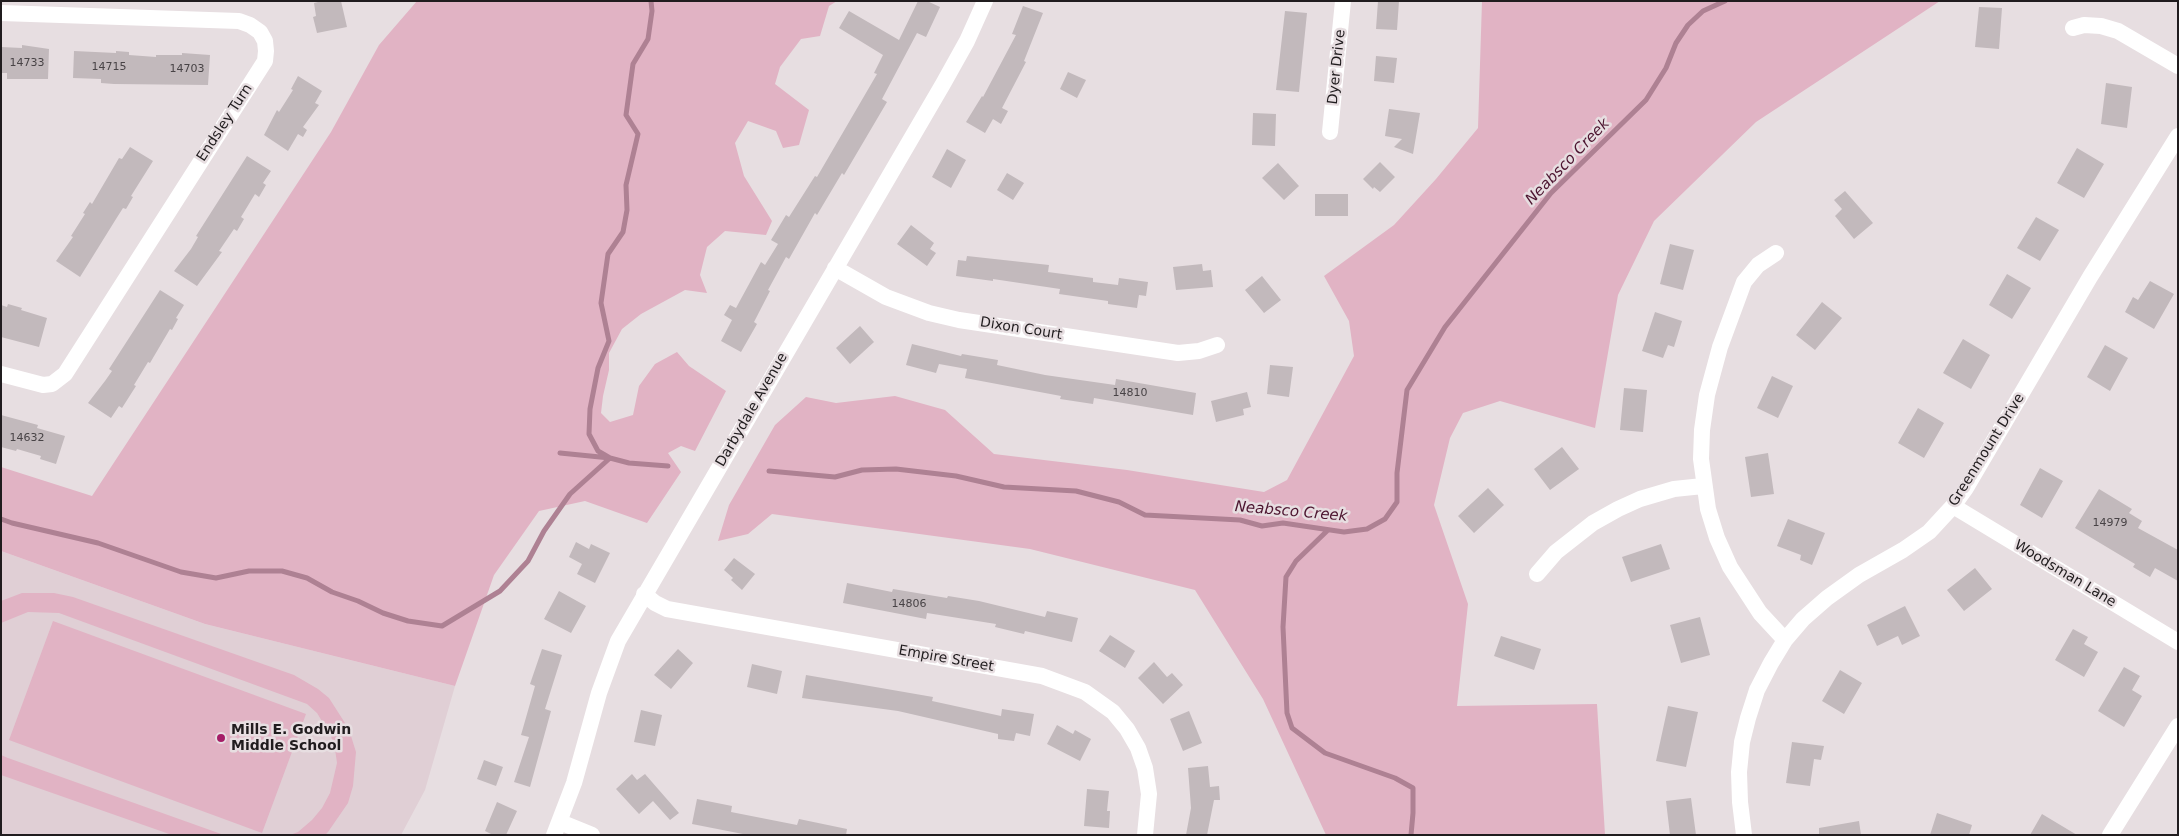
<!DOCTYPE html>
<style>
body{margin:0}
#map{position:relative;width:2179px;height:836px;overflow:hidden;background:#e7dee1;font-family:"DejaVu Sans",sans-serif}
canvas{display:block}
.frame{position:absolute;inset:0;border:2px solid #201c1e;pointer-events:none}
</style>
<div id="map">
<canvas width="2179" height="836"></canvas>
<div class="frame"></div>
</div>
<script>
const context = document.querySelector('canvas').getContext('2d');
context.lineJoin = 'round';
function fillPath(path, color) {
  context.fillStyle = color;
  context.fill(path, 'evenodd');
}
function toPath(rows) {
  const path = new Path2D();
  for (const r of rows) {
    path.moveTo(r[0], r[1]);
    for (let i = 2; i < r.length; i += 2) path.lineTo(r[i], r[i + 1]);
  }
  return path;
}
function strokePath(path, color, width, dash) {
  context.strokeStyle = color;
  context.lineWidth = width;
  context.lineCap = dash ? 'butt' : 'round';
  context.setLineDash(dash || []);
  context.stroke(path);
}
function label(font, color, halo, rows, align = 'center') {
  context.font = font + ' "DejaVu Sans",sans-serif';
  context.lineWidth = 5;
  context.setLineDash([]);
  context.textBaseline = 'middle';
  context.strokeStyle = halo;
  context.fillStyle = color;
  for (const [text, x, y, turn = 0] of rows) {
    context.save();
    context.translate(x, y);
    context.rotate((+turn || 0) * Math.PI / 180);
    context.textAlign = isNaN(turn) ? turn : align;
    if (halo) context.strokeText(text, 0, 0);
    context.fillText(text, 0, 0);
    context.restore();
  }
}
fillPath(toPath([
 [1,551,205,624,455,686,425,790,401,835,1,835]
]), '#e0cfd5');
fillPath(toPath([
 [417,1,837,1,829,6,820,36,801,39,780,67,775,84,809,110,799,145,783,148,776,131,748,121,735,143,744,176,772,221,766,235,725,231,707,247,700,275,707,293,685,290,641,314,622,329,609,353,609,370,603,396,601,413,610,422,633,415,639,386,655,364,677,352,689,366,726,391,695,451,681,446,668,453,681,472,647,523,585,501,539,511,494,575,455,686,205,624,1,551,1,467,92,496,331,132,379,45],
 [1482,1,1940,1,1756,122,1654,221,1618,295,1595,428,1500,401,1463,413,1450,438,1434,505,1468,604,1457,706,1597,704,1605,835,1326,835,1263,699,1195,590,1030,549,772,514,748,534,718,541,729,505,775,425,806,397,836,403,895,396,945,410,994,454,1127,470,1264,492,1287,480,1354,356,1349,321,1324,276,1394,225,1436,179,1478,128],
 [22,593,54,593,73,597,294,675,318,689,329,698,345,723,351,736,356,752,353,786,348,803,328,832,325,835,290,835,298,832,312,820,322,808,330,793,337,763,335,749,331,736,317,713,307,704,59,613,28,612,1,623,1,601],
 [53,621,306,714,262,833,9,740],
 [1,755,8,758,224,835,172,835,1,775]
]), '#e1b3c4');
strokePath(toPath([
 [651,1,652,11,648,39,633,64,626,115,638,134,626,185,627,210,623,232,608,254,601,303,609,341,598,368,590,409,589,434,598,451,610,458,629,463,668,466],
 [769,471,835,477,862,470,896,469,956,476,1004,487,1076,491,1119,502,1145,515,1240,520,1262,526,1283,523,1344,532,1367,529,1385,519,1397,502,1397,473,1407,390,1445,327,1551,193,1646,100,1666,68,1676,43,1688,25,1703,11,1725,1],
 [1,519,12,523,98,543,181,572,216,578,249,571,282,571,307,578,332,592,358,601,383,613,408,621,442,626,500,591,528,561,544,531,570,494,610,458,560,453],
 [1328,530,1296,561,1286,577,1283,627,1287,713,1292,728,1325,753,1395,778,1413,788,1413,813,1411,835]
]), '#ae8193', 5);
fillPath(toPath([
 [322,1,341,1,347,27,317,33,313,17,316,16,314,3],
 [918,1,927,1,940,7,926,37,917,33,882,99,887,102,844,175,842,173,817,215,815,213,789,259,786,257,768,290,770,291,754,322,757,324,741,352,721,341,732,320,724,315,730,305,736,308,761,262,765,265,778,244,771,240,786,215,789,217,815,176,817,177,877,74,874,73,883,55,839,28,849,11,899,40],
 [1378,1,1399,1,1397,30,1376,29],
 [1023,6,1043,13,1024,61,1026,62,1002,108,1008,111,1001,124,993,119,985,133,966,122,982,96,983,97,1016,35,1012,34],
 [1979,7,2002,8,1999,49,1975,47],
 [1285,11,1307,13,1299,92,1276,90],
 [22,45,49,49,48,79,7,79,7,73,1,73,1,47,22,48],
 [74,51,116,53,116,51,129,52,129,55,156,57,156,55,182,55,182,53,210,55,208,85,114,84,101,83,101,79,73,78],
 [1376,56,1397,58,1394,83,1374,81],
 [1068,72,1086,80,1077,98,1060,89],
 [298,76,322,91,315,103,319,105,303,127,307,130,303,137,298,134,288,151,264,135,277,110,279,112,293,90,291,89],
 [2106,83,2132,87,2127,128,2101,124],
 [1389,109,1420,113,1413,154,1394,147,1402,139,1385,136],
 [1253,113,1276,114,1275,146,1252,145],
 [130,147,153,161,131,196,133,197,126,209,123,208,116,219,80,277,56,261,73,237,71,236,85,214,83,213,90,202,92,204,119,158,122,159],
 [2077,148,2104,164,2084,198,2057,183],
 [947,149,966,160,951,188,932,177],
 [247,156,271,171,263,183,266,185,259,197,255,194,241,217,244,219,237,231,234,229,219,251,222,252,197,286,174,271,191,249,198,237,196,236],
 [1380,162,1395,177,1380,192,1374,187,1373,189,1363,179],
 [1278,163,1299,186,1284,200,1262,178],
 [1007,173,1024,183,1013,200,997,190],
 [1845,191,1873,223,1854,239,1835,216,1842,209,1834,200],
 [1315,194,1348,194,1348,216,1315,216],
 [2036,217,2059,230,2040,261,2017,248],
 [911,225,934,243,930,249,936,253,927,266,897,244],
 [1670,244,1694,250,1683,290,1660,284],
 [967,256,1049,265,1048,272,1093,278,1093,282,1118,285,1119,278,1148,282,1146,296,1139,295,1137,308,1108,304,1108,301,1059,294,1060,289,993,279,993,281,956,276,958,260,966,261],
 [1202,264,1203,271,1211,270,1213,287,1176,290,1173,267],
 [2007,274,2031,288,2012,319,1989,305],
 [1262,276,1281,300,1264,313,1245,290],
 [2150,281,2174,294,2154,329,2125,312,2133,297,2138,300],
 [160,290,184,305,176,318,178,319,172,330,170,329,150,363,148,362,134,385,136,386,122,408,119,406,111,418,88,403,105,381,112,371,109,369],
 [1822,302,1842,318,1815,350,1796,335],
 [8,304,22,308,21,310,47,318,39,347,1,337,1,305,7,307],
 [1655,312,1682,321,1674,347,1668,345,1663,358,1642,351],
 [860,326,874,342,850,364,836,348],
 [1963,339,1990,355,1971,389,1943,373],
 [912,344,961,356,962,354,998,360,997,365,1045,375,1115,385,1116,379,1196,393,1193,415,1094,398,1093,404,1060,399,1061,396,965,378,967,369,939,364,936,373,906,365],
 [2105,345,2128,358,2110,391,2087,377],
 [1270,365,1293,367,1289,397,1267,394],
 [1772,376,1793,386,1778,418,1757,408],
 [1624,388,1647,390,1643,432,1620,430],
 [1247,392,1251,407,1243,409,1244,415,1216,422,1211,401],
 [1918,408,1944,423,1924,458,1898,443],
 [1,415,38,425,37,428,65,436,56,464,40,459,41,456,17,449,16,451,1,447],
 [1562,447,1579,469,1550,490,1534,469],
 [1768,453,1774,494,1751,497,1745,457],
 [2040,468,2063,481,2042,518,2020,505],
 [1488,488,1504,505,1474,533,1458,516],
 [2099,489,2132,509,2129,513,2142,521,2138,528,2178,550,2178,581,2155,568,2150,577,2133,567,2135,564,2075,528],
 [1788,519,1825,533,1812,565,1800,560,1801,555,1777,546],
 [576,542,589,549,591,544,610,553,595,583,577,574,582,564,569,557],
 [1661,544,1670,569,1631,582,1622,557],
 [734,558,755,574,742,590,731,580,733,578,724,570],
 [1975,568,1992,589,1964,611,1947,590],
 [847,583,892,592,893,589,947,598,948,596,979,601,1045,617,1047,611,1078,618,1072,642,1025,631,1024,634,995,627,996,624,927,613,926,619,843,603],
 [559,591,586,606,571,633,544,619],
 [1905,606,1920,636,1902,645,1898,636,1877,646,1867,625],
 [1700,617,1710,655,1681,663,1670,625],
 [2073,629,2088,637,2084,644,2098,652,2084,677,2055,660],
 [1110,635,1135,651,1125,668,1099,651],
 [1501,636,1541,649,1534,670,1494,656],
 [542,649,562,655,545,709,551,711,530,787,514,782,529,737,521,735,535,686,530,684],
 [678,649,693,663,671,689,654,675],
 [1154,662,1167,677,1172,673,1183,685,1163,704,1138,678],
 [752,664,782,671,777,694,747,687],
 [2124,667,2140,676,2132,690,2142,696,2124,727,2098,711],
 [1840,670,1862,683,1844,714,1822,701],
 [806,675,933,697,932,701,1001,716,1002,709,1034,714,1030,736,1016,733,1014,741,998,739,998,734,898,711,802,698],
 [1668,706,1698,712,1686,767,1656,761],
 [641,710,662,715,655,746,634,742],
 [1189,711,1202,743,1183,751,1170,719],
 [1057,725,1073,734,1075,730,1091,739,1080,761,1047,744],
 [1792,742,1824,746,1821,760,1814,759,1810,786,1786,783],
 [484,760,503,767,496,786,477,779],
 [1208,766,1210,787,1219,786,1220,800,1214,800,1207,835,1186,835,1191,808,1188,768],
 [632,774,637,780,645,774,679,813,670,820,653,801,639,814,616,789],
 [1087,789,1109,791,1107,811,1110,811,1109,828,1084,826],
 [1691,798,1696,835,1670,835,1666,801],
 [697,799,732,806,731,812,797,825,799,819,847,829,846,835,748,835,692,824],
 [497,802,517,811,506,835,493,835,485,831],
 [1937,813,1972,825,1969,835,1930,835],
 [2042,814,2077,835,2030,835],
 [1859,821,1861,835,1819,835,1819,828]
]), '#c2b9bc');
strokePath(toPath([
 [1,13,239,21,250,25,260,32,265,41,266,51,265,61,65,374,52,384,43,385,1,374],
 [2073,28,2084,25,2101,26,2118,31,2178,66],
 [1330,132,1343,1],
 [1776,253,1758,265,1744,282,1720,347,1707,395,1702,430,1701,459,1708,509,1717,538,1730,567,1760,613,1785,640],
 [835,268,886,297,929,313,959,320,1178,353,1199,351,1217,345],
 [1953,506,2178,642],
 [1537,574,1556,552,1593,523,1618,509,1640,499,1674,489,1703,486],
 [644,594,655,603,667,609,1042,676,1085,692,1113,712,1127,729,1138,748,1145,768,1149,794,1145,835],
 [560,822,592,835],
 [554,835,574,783,599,693,618,641,943,84,967,41,985,1],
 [1744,835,1740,802,1739,772,1742,742,1748,718,1757,690,1771,663,1785,640,1803,619,1827,598,1859,575,1903,550,1929,532,1953,506,1966,488,2090,277,2178,136],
 [2110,835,2178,726]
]), '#fff', 16);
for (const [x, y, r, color] of [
 [221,738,5,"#a51d67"]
]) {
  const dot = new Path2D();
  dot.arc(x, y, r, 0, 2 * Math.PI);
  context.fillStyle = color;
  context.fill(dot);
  strokePath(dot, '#e7dee1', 2);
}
label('11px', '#484346', null, [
 ["14733",27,63],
 ["14715",109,67],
 ["14703",187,69],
 ["14810",1130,393],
 ["14632",27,438],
 ["14979",2110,523],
 ["14806",909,604]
]);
label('14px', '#201c1e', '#e7dee1', [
 ["Dyer Drive",1337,67,-84],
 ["Endsley Turn",225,123,-57],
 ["Dixon Court",1021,329,9],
 ["Darbydale Avenue",752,410,-60],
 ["Greenmount Drive",1987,450,-58],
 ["Woodsman Lane",2065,574,31],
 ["Empire Street",946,659,10]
]);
label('bold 14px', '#201c1e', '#e7dee1', [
 ["Mills E. Godwin",231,730],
 ["Middle School",231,746]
], 'left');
label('italic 15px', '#4c142f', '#e7dee1', [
 ["Neabsco Creek",1568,162,-46],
 ["Neabsco Creek",1291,512,5]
]);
</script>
